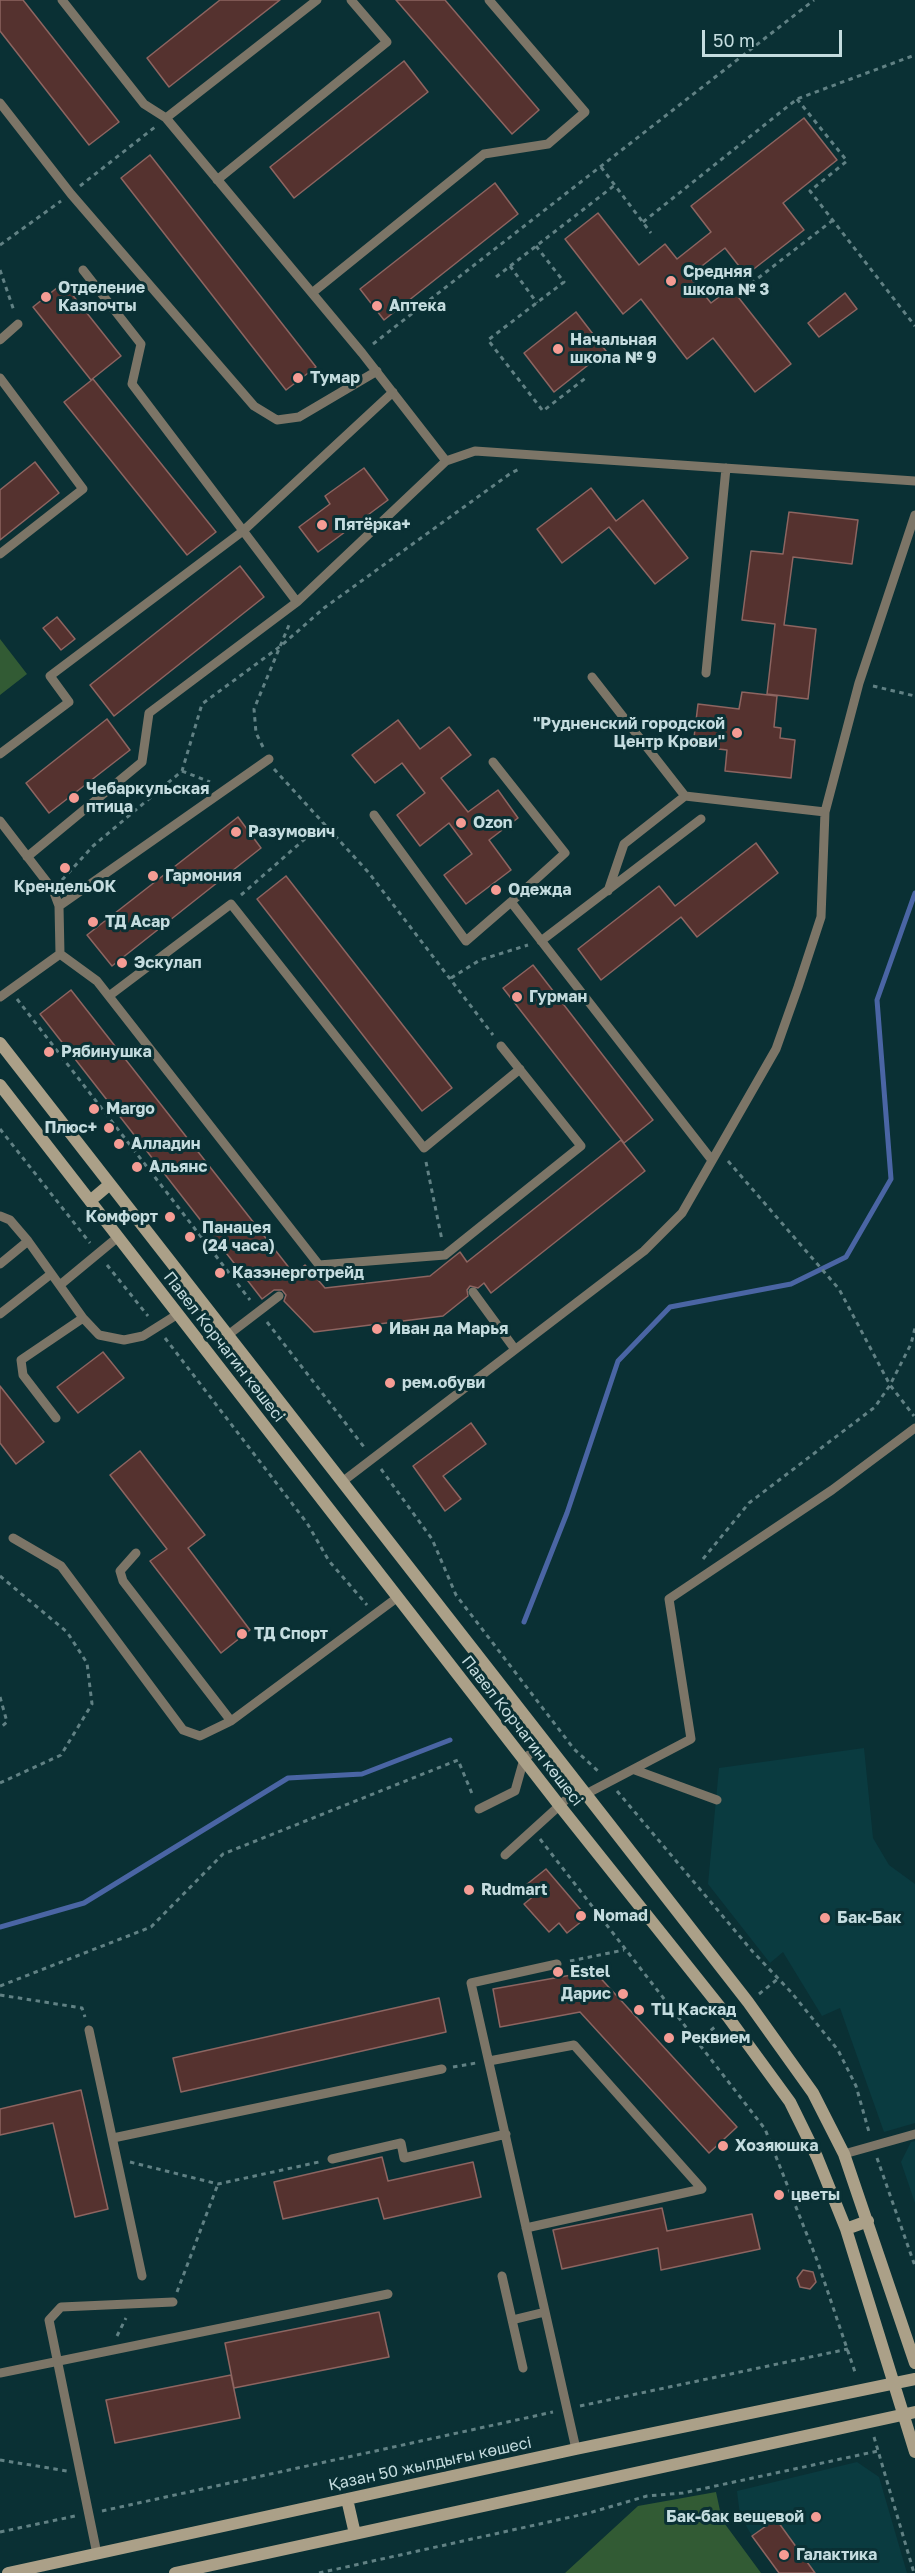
<!DOCTYPE html>
<meta charset="utf-8">
<style>
body{margin:0}
#map{position:relative;width:915px;height:2573px;overflow:hidden;background:#0a3034;font-family:"Golos Text",sans-serif}
canvas{display:block}
.scale{position:absolute;left:702px;top:30px;width:140px;height:27px;box-sizing:border-box;border:3px solid #c4dcdf;border-top:0;padding-left:8px;font-size:18px;line-height:21px;white-space:nowrap;color:#c4dcdf;-webkit-text-stroke:4px #0a3034;paint-order:stroke}
</style>
<div id="map">
<canvas width="915" height="2573"></canvas>
<div class="scale">50 m</div>
</div>
<script>
const context = document.querySelector('canvas').getContext('2d');
context.lineJoin = 'round';
function fillPath(path, color) {
  context.fillStyle = color;
  context.fill(path, 'evenodd');
}
function toPath(rows) {
  const path = new Path2D();
  for (const r of rows) {
    path.moveTo(r[0], r[1]);
    for (let i = 2; i < r.length; i += 2) path.lineTo(r[i], r[i + 1]);
  }
  return path;
}
function strokePath(path, color, width, dash) {
  context.strokeStyle = color;
  context.lineWidth = width;
  context.lineCap = dash ? 'butt' : 'round';
  context.setLineDash(dash || []);
  context.stroke(path);
}
function label(font, color, halo, rows, align = 'center') {
  context.font = font + ' "Golos Text",sans-serif';
  context.lineWidth = 6;
  context.setLineDash([]);
  context.textBaseline = 'middle';
  context.strokeStyle = halo;
  context.fillStyle = color;
  for (const [text, x, y, turn = 0] of rows) {
    context.save();
    context.translate(x, y);
    context.rotate((+turn || 0) * Math.PI / 180);
    context.textAlign = isNaN(turn) ? turn : align;
    if (halo) context.strokeText(text, 0, 0);
    context.fillText(text, 0, 0);
    context.restore();
  }
}
fillPath(toPath([
 [864,1748,873,1838,889,1865,915,1884,915,2123,884,2132,840,2008,822,2016,783,1952,770,1963,708,1884,719,1768],
 [915,2141,915,2203,901,2162,911,2142],
 [857,2462,879,2477,907,2573,815,2573,777,2519,752,2536,740,2515,737,2491]
]), '#0a3b40');
fillPath(toPath([
 [0,639,27,674,0,695],
 [716,2492,722,2520,761,2573,565,2573,638,2506]
]), '#325b34');
strokePath(toPath([
 [524,1622,567,1513,618,1361,670,1307,791,1284,846,1257,891,1179,877,1000,915,893],
 [0,1927,84,1903,288,1778,362,1774,450,1740]
]), '#4a65a4', 5);
const building = toPath([
 [0,0,23,0,119,122,89,145,0,31,0,0],
 [220,0,280,0,169,87,147,58,220,0],
 [396,0,445,0,539,110,512,134,396,0],
 [404,61,428,92,294,198,270,167,404,61],
 [804,118,837,160,783,203,804,230,746,275,725,248,689,276,711,303,731,288,791,364,755,392,713,338,687,359,641,299,623,314,565,239,598,213,639,265,665,244,677,259,711,232,691,206,804,118],
 [150,155,316,367,286,390,121,178,150,155],
 [495,183,518,214,384,320,360,289,495,183],
 [63,283,121,356,91,380,33,307,63,283],
 [845,293,857,309,819,337,808,323,845,293],
 [576,312,606,351,554,392,524,353,576,312],
 [93,379,216,532,187,555,64,402,93,379],
 [35,462,59,493,0,540,0,490,35,462],
 [364,468,388,500,318,552,299,527,330,504,325,496,364,468],
 [591,488,616,521,643,500,688,558,655,584,609,527,562,563,537,529,591,488],
 [789,512,858,520,852,564,793,557,784,625,816,629,808,699,767,694,775,624,742,620,751,551,783,554,789,512],
 [240,566,264,597,114,716,90,685,240,566],
 [57,617,75,639,61,650,43,628,57,617],
 [742,692,777,696,774,727,781,728,780,738,795,740,791,778,725,771,727,750,693,746,698,704,739,709,742,692],
 [107,719,130,750,49,813,26,783,107,719],
 [398,720,420,749,449,727,471,755,441,778,468,812,498,790,518,818,489,840,511,870,466,904,444,875,472,854,449,823,420,846,397,815,425,793,402,763,375,783,352,755,398,720],
 [238,817,261,848,112,966,87,935,238,817],
 [756,843,778,873,697,937,681,917,601,980,578,949,659,886,675,906,756,843],
 [286,876,452,1088,422,1111,257,899,286,876],
 [533,965,653,1120,624,1143,503,988,533,965],
 [71,990,294,1274,305,1265,325,1288,430,1276,460,1252,467,1262,621,1140,645,1171,491,1293,484,1283,478,1288,470,1286,467,1290,468,1296,443,1316,314,1332,284,1301,286,1295,282,1290,274,1290,262,1299,40,1014,71,990],
 [103,1352,124,1378,78,1413,57,1387,103,1352],
 [0,1386,44,1442,16,1464,0,1443,0,1386],
 [471,1423,486,1444,443,1476,461,1499,445,1511,413,1466,471,1423],
 [140,1451,205,1535,188,1548,250,1630,221,1653,150,1561,167,1549,110,1475,140,1451],
 [546,1869,587,1917,567,1933,559,1923,549,1932,524,1904,535,1895,526,1885,546,1869],
 [594,1971,737,2127,709,2153,580,2012,500,2027,493,1989,594,1971],
 [439,1998,446,2032,181,2092,173,2058,439,1998],
 [81,2090,108,2209,75,2217,53,2123,0,2135,0,2109,81,2090],
 [382,2157,388,2181,473,2162,481,2197,384,2219,378,2198,283,2219,274,2182,382,2157],
 [662,2208,667,2231,752,2214,760,2249,661,2270,658,2248,562,2269,553,2230,662,2208],
 [803,2270,813,2272,816,2282,810,2289,800,2287,797,2278,803,2270],
 [379,2312,389,2357,234,2388,225,2343,379,2312],
 [231,2375,240,2418,115,2443,106,2400,231,2375],
 [776,2519,815,2573,779,2573,752,2536,776,2519]
]);
fillPath(building, '#55322f');
strokePath(building, '#8d6561', 1.5);
strokePath(toPath([
 [797,99,847,161,810,191,915,326],
 [601,167,651,233],
 [80,186,155,127],
 [643,222,797,99,915,55],
 [0,245,61,201],
 [536,246,564,282,488,340,543,411,587,377],
 [510,266,537,303],
 [0,270,14,311],
 [496,277,615,185],
 [744,289,833,220],
 [373,344,814,0],
 [873,686,915,696],
 [263,747,256,733,254,709,289,625],
 [274,769,369,873,493,1035],
 [182,771,210,782],
 [62,880,93,846,182,771,202,704,282,645,324,608,511,473,521,468],
 [241,895,323,823],
 [451,978,480,960,528,945],
 [17,999,250,1300],
 [0,1129,90,1243],
 [728,1161,839,1289,890,1385,914,1416],
 [426,1162,442,1240],
 [107,1265,148,1316],
 [267,1322,364,1447],
 [165,1338,307,1523,329,1561,367,1605],
 [381,1469,432,1539,456,1595,574,1749,598,1771],
 [703,1559,749,1503,875,1407,890,1385,911,1344,915,1328],
 [0,1576,67,1632,87,1663,92,1704,61,1755,0,1783],
 [0,1697,7,1722,0,1728],
 [617,1791,753,1952,791,1992,838,2050,856,2086,869,2132],
 [540,1839,765,2129,817,2260,856,2375],
 [570,1961,624,1950],
 [0,1986,151,1927,223,1854,458,1760,473,1796],
 [759,1994,779,1978],
 [0,1995,82,2008,85,2017],
 [697,2042,716,2026],
 [453,2067,476,2063],
 [877,2158,915,2266],
 [130,2162,218,2184,319,2162],
 [177,2292,218,2184],
 [117,2336,126,2318],
 [580,2406,848,2349],
 [874,2437,914,2573],
 [0,2460,67,2471],
 [102,2511,553,2412],
 [0,2532,75,2516],
 [319,2573,589,2513,647,2496,683,2493,878,2451]
]), '#618184', 3, [4.5, 4.5]);
strokePath(toPath([
 [62,0,144,104,166,118,362,353,446,461],
 [0,103,71,194,254,406,277,420,299,417,377,371],
 [166,118,317,0],
 [217,180,387,42,351,0],
 [83,270,141,344,132,384,297,602],
 [312,293,484,154,548,144,585,112,489,0],
 [0,340,18,324],
 [0,378,83,489,0,554],
 [706,673,726,468],
 [592,677,685,796],
 [0,754,69,702,50,676,243,531,393,392],
 [493,762,565,853,511,902,711,1159],
 [374,815,466,941,511,902],
 [0,821,53,890,59,906,60,954,97,981,319,1265,445,1255,581,1146,501,1046],
 [27,857,142,762,149,713,297,602,446,461,475,451,915,481],
 [608,891,624,844,685,796,825,812],
 [59,906,269,759],
 [541,941,701,819],
 [109,996,231,904,424,1148,520,1069],
 [0,997,60,954],
 [0,1216,10,1220,28,1241,83,1318,99,1335,124,1340,143,1336,178,1314],
 [0,1264,28,1241],
 [60,1285,118,1237],
 [473,1292,514,1348],
 [0,1314,51,1274],
 [228,1335,279,1296],
 [56,1418,23,1375,21,1360,83,1318],
 [342,1482,644,1251,682,1213,776,1049,798,987,821,917,825,812,859,683,915,515],
 [13,1538,61,1566,183,1730,200,1736,231,1721,398,1597],
 [136,1553,120,1571,123,1581,231,1721],
 [635,1770,717,1800],
 [586,1794,691,1739,669,1599,832,1490,915,1428],
 [479,1809,515,1791,524,1759,545,1742],
 [505,1855,580,1787],
 [557,1964,471,1983,576,2449],
 [89,2030,142,2276],
 [489,2061,574,2045,702,2189,526,2228],
 [113,2138,442,2069],
 [844,2154,915,2134],
 [332,2159,401,2143,404,2158,506,2134],
 [502,2276,523,2368],
 [512,2320,545,2312],
 [0,2373,388,2294],
 [97,2554,49,2320,61,2307,173,2302]
]), '#7c7567', 9);
strokePath(toPath([
 [0,1043,748,2002,813,2093,844,2154,915,2363],
 [0,1085,559,1805,728,2017,790,2102,817,2157,846,2229,915,2452],
 [90,1201,110,1184],
 [846,2229,868,2221],
 [347,2499,355,2534],
 [8,2573,576,2449,915,2379],
 [175,2573,915,2412]
]), '#aba088', 12);
for (const [x, y, r, color] of [
 [671,281,6,"#f59c94"],
 [46,297,6,"#f59c94"],
 [377,306,6,"#f59c94"],
 [558,349,6,"#f59c94"],
 [298,378,6,"#f59c94"],
 [322,525,6,"#f59c94"],
 [737,733,6,"#f59c94"],
 [74,798,6,"#f59c94"],
 [461,823,6,"#f59c94"],
 [236,832,6,"#f59c94"],
 [65,868,6,"#f59c94"],
 [153,876,6,"#f59c94"],
 [496,890,6,"#f59c94"],
 [93,922,6,"#f59c94"],
 [122,963,6,"#f59c94"],
 [517,997,6,"#f59c94"],
 [49,1052,6,"#f59c94"],
 [94,1109,6,"#f59c94"],
 [109,1128,6,"#f59c94"],
 [119,1144,6,"#f59c94"],
 [137,1167,6,"#f59c94"],
 [170,1217,6,"#f59c94"],
 [190,1237,6,"#f59c94"],
 [220,1273,6,"#f59c94"],
 [377,1329,6,"#f59c94"],
 [390,1383,6,"#f59c94"],
 [242,1634,6,"#f59c94"],
 [469,1890,6,"#f59c94"],
 [581,1916,6,"#f59c94"],
 [825,1918,6,"#f59c94"],
 [558,1972,6,"#f59c94"],
 [623,1994,6,"#f59c94"],
 [639,2010,6,"#f59c94"],
 [669,2038,6,"#f59c94"],
 [723,2146,6,"#f59c94"],
 [779,2195,6,"#f59c94"],
 [816,2517,6,"#f59c94"],
 [784,2555,6,"#f59c94"]
]) {
  const dot = new Path2D();
  dot.arc(x, y, r, 0, 2 * Math.PI);
  context.fillStyle = color;
  context.fill(dot);
  strokePath(dot, '#0a3034', 2);
}
label('bold 16px', '#c4dcdf', '#0a3034', [
 ["Средняя",683,272],
 ["школа № 3",683,290],
 ["Отделение",58,288],
 ["Казпочты",58,306],
 ["Аптека",389,306],
 ["Начальная",570,340],
 ["школа № 9",570,358],
 ["Тумар",310,378],
 ["Пятёрка+",334,525],
 ["\"Рудненский городской",725,724,"right"],
 ["Центр Крови\"",725,742,"right"],
 ["Чебаркульская",86,789],
 ["птица",86,807],
 ["Ozon",473,823],
 ["Разумович",248,832],
 ["Гармония",165,876],
 ["КрендельОК",65,887,"center"],
 ["Одежда",508,890],
 ["ТД Асар",105,922],
 ["Эскулап",134,963],
 ["Гурман",529,997],
 ["Рябинушка",61,1052],
 ["Margo",106,1109],
 ["Плюс+",97,1128,"right"],
 ["Алладин",131,1144],
 ["Альянс",149,1167],
 ["Комфорт",158,1217,"right"],
 ["Панацея",202,1228],
 ["(24 часа)",202,1246],
 ["Казэнерготрейд",232,1273],
 ["Иван да Марья",389,1329],
 ["рем.обуви",402,1383],
 ["ТД Спорт",254,1634],
 ["Rudmart",481,1890],
 ["Nomad",593,1916],
 ["Бак-Бак",837,1918],
 ["Estel",570,1972],
 ["Дарис",611,1994,"right"],
 ["ТЦ Каскад",651,2010],
 ["Реквием",681,2038],
 ["Хозяюшка",735,2146],
 ["цветы",791,2195],
 ["Бак-бак вещевой",804,2517,"right"],
 ["Галактика",796,2555]
], 'left');
label('16px', '#c4dcdf', '#0a3034', [
 ["Павел Корчагин көшесі",224,1347,52],
 ["Павел Корчагин көшесі",522,1731,52],
 ["Қазан 50 жылдығы көшесі",430,2464,-12]
]);
</script>
